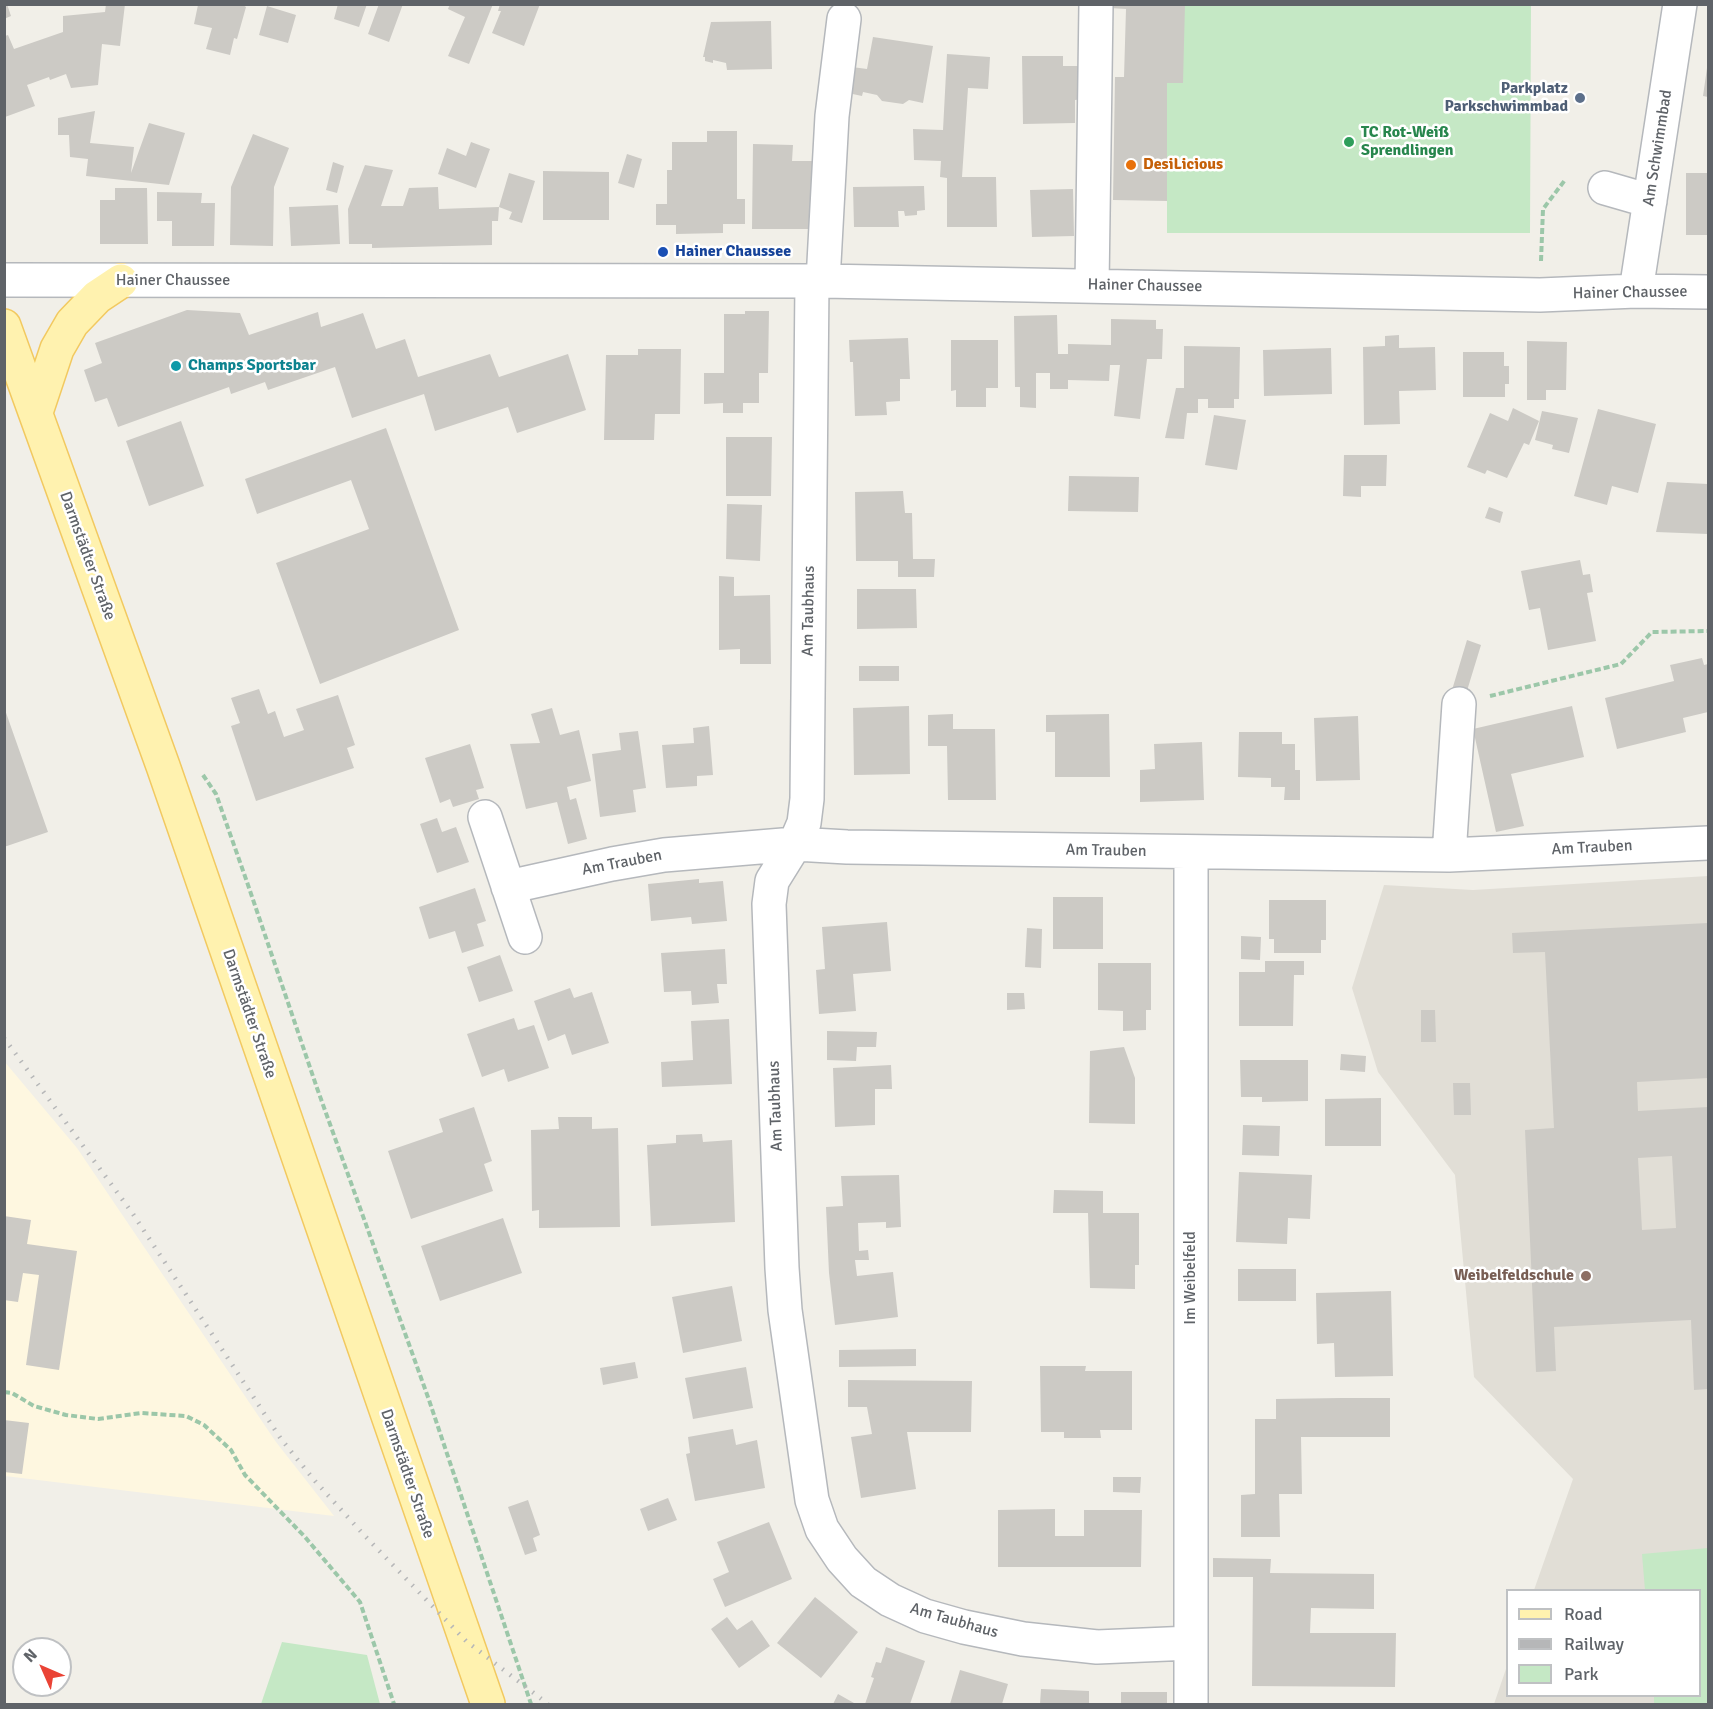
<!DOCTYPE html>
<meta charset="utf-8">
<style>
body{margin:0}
#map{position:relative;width:1713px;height:1709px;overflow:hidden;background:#f1efe8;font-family:Signika,sans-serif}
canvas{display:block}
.frame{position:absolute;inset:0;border:6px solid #5f6368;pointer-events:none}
.legend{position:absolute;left:1506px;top:1589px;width:195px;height:108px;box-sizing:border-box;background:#fff;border:2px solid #bfc1c3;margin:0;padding:8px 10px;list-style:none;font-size:18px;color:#5f6368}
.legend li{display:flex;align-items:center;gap:12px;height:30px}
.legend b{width:30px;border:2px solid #bfc1c3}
.north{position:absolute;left:12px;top:1637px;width:60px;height:60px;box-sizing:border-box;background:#fff;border:2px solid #bfc1c3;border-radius:50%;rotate:315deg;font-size:16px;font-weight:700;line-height:24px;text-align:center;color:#5f6368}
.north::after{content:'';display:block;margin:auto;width:21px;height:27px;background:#ea4335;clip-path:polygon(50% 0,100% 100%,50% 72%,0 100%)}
</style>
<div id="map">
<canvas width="1713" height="1709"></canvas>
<div class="frame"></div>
<ul class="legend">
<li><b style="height:8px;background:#fff2af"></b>Road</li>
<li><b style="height:8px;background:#b6b7b8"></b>Railway</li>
<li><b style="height:16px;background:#c5e8c5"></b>Park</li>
</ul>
<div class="north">N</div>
</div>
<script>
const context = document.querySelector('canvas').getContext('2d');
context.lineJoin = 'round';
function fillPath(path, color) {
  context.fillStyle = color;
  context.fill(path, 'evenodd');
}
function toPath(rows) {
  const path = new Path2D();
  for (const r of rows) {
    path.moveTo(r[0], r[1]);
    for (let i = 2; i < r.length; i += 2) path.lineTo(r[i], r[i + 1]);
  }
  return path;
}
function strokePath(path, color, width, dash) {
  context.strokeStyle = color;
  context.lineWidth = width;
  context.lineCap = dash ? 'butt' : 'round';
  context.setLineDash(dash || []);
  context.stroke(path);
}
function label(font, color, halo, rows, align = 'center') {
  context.font = font + ' Signika,sans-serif';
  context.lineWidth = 5;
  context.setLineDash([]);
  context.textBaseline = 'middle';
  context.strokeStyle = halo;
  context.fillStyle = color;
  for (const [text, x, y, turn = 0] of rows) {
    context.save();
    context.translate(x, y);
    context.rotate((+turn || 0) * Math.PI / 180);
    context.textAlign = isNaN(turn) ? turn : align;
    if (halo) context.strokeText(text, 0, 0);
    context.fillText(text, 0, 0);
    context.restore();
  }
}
fillPath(toPath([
 [4,1061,77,1148,276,1442,334,1516,5,1476]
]), '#fef7e0');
fillPath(toPath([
 [1708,876,1708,1704,1494,1704,1507,1666,1508,1696,1700,1696,1700,1590,1534,1590,1573,1479,1474,1377,1455,1175,1378,1072,1352,988,1384,885,1473,890]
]), '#e1ded6');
fillPath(toPath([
 [1167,5,1531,5,1530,233,1167,233],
 [1708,1548,1708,1704,1654,1704,1654,1696,1700,1696,1700,1590,1645,1590,1642,1554],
 [282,1642,367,1655,380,1704,261,1704]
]), '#c5e8c5');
fillPath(toPath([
 [4,4,7,4,11,16,4,19],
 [106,4,125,4,120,46,102,44,98,85,71,88,66,74,50,80,49,77,27,85,35,106,5,117,5,36,8,35,14,49,63,32,63,16,105,12],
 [338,4,367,4,359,27,334,19],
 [379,4,403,4,389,42,368,34],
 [450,4,493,4,469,64,448,56,465,17,448,9],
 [500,4,540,4,524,46,492,33,501,11,498,11],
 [1110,4,1185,4,1183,83,1167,83,1167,201,1113,200,1115,77,1124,77,1126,9,1110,8],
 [198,5,243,5,246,7,237,39,234,38,230,55,206,49,212,28,194,24],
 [267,6,296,15,288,43,259,35],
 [771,21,772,69,727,70,726,63,713,60,713,63,705,61,705,57,703,57,711,22],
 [873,37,933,46,923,103,909,100,903,104,882,101,877,95,863,92,862,96,848,93,852,67,867,69],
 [947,54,990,57,988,89,968,88,962,177,996,177,997,227,947,227,947,178,940,177,941,161,914,160,913,129,943,130],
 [1022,56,1063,56,1063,66,1084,66,1084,99,1075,100,1075,123,1023,124],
 [1707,68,1708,68,1708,97,1703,96],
 [95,111,90,143,134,147,131,173,149,123,185,133,169,185,86,176,88,159,70,157,69,135,58,135,58,118],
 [707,131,737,131,737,199,745,199,745,224,723,224,723,233,676,234,676,225,656,225,656,204,667,204,667,170,672,170,672,142,707,142],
 [253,134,289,148,274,187,273,246,230,245,231,187],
 [471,142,490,149,476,188,438,174,447,148,466,156],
 [753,144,793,145,792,161,819,161,819,229,752,229],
 [627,154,642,159,634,188,618,183],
 [333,162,344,166,337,193,326,190],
 [365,165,393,170,381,206,403,206,409,188,438,187,439,209,499,207,498,221,492,221,492,245,372,248,372,244,349,244,348,209],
 [543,171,609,172,609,220,543,220],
 [509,173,535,181,522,223,509,219,512,212,499,207],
 [1686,173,1708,173,1708,235,1686,235],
 [924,186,925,210,917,211,917,215,905,216,904,211,898,211,899,227,854,227,853,187],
 [115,188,147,188,148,244,100,244,100,200,115,200],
 [1073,189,1074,236,1032,237,1030,190],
 [157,192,202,193,201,203,215,203,214,246,172,246,172,221,157,221],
 [338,205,340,244,291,246,289,207],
 [187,310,240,313,249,335,318,312,321,327,363,313,376,349,405,339,418,377,490,354,499,377,568,354,586,410,517,433,508,407,435,431,424,394,352,418,335,367,268,390,265,382,231,394,229,387,118,427,107,398,95,402,84,370,102,363,95,343],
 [745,311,769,311,768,373,759,373,759,403,743,403,743,413,723,413,723,403,704,404,704,373,724,373,724,314,745,314],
 [1057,315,1058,354,1068,354,1068,344,1111,345,1111,319,1156,320,1156,329,1163,329,1162,359,1147,359,1140,419,1114,416,1120,365,1110,365,1109,381,1068,380,1068,389,1050,389,1050,373,1036,373,1036,408,1020,407,1020,387,1015,387,1014,316],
 [1399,335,1399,348,1435,347,1436,390,1399,391,1400,424,1364,425,1363,347,1385,346,1385,336],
 [908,338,910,379,900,379,900,401,886,402,887,415,855,416,853,362,850,362,849,340],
 [951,340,998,340,998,388,986,388,986,407,956,407,956,390,951,391],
 [1527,341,1567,342,1566,390,1546,390,1546,400,1527,400],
 [1184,346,1240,347,1239,399,1234,399,1234,408,1208,408,1208,399,1198,399,1198,413,1187,413,1184,439,1165,438,1176,388,1184,388],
 [1331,348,1332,394,1264,396,1263,350],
 [638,349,681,349,680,414,655,414,654,440,604,440,606,355,638,355],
 [1463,352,1504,352,1504,366,1509,366,1509,384,1505,384,1505,397,1463,397],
 [1513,408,1539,421,1529,445,1524,443,1507,478,1487,470,1485,474,1467,467,1490,413,1508,421],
 [1598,409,1656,424,1638,493,1612,486,1607,505,1574,496],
 [1542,411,1578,418,1569,453,1552,449,1553,445,1535,440],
 [1214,415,1246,420,1237,470,1205,465],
 [181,421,204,486,149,506,126,441],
 [386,428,459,630,320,684,276,563,369,529,351,480,257,514,245,479],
 [726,437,772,437,771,496,726,496],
 [1344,455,1387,455,1386,486,1361,486,1361,497,1343,496],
 [1069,476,1139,477,1138,512,1068,511],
 [1667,482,1708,484,1708,534,1656,532],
 [903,491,905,513,912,513,913,559,935,559,934,577,898,577,898,561,856,561,855,492],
 [727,504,762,505,760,561,726,559],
 [1489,507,1503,512,1500,523,1485,518],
 [1580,560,1583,575,1590,574,1593,592,1587,593,1596,641,1548,650,1540,608,1529,610,1521,571],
 [719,576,734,577,734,596,770,595,771,664,740,664,740,649,719,650],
 [857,589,916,589,917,628,857,629],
 [1467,640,1481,645,1466,694,1452,690],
 [1702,658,1704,665,1708,664,1708,712,1683,718,1686,732,1617,749,1605,698,1674,681,1670,665],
 [859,666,899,666,899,681,859,681],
 [259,689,268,714,275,711,284,737,304,730,296,709,338,695,355,745,347,748,354,768,256,801,231,726,240,723,231,698],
 [909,706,910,774,854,775,853,708],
 [1572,706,1584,757,1511,774,1524,826,1496,832,1473,729],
 [4,707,48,832,4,847],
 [552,708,560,735,579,730,591,781,567,787,570,800,576,798,587,839,568,844,557,802,526,809,510,744,540,743,531,714],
 [953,714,953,729,995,729,996,800,948,800,947,746,928,746,928,715],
 [1109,714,1110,777,1055,777,1055,732,1046,732,1046,715],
 [1358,716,1360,780,1316,781,1314,718],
 [709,726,713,775,697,776,697,786,666,788,662,745,694,743,693,728],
 [638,731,646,788,633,790,636,812,600,817,592,754,621,750,619,733],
 [1239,732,1282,732,1282,744,1295,744,1295,770,1300,770,1300,800,1284,800,1285,787,1271,787,1271,778,1238,777],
 [1202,742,1204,800,1140,802,1140,770,1155,769,1154,744],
 [470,744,484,788,476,790,479,799,453,807,450,799,440,803,425,758],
 [437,818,442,832,456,827,469,862,437,873,420,824],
 [699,879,699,883,723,881,727,921,692,924,691,917,651,921,648,884],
 [475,888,486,921,477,924,484,946,462,953,455,931,429,939,419,907],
 [1053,897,1103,897,1103,949,1053,949],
 [1269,900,1326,900,1326,940,1321,940,1321,953,1274,953,1274,939,1269,939],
 [887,922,891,971,853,974,856,1011,819,1014,816,970,825,969,822,927],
 [1708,923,1708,1078,1637,1082,1638,1111,1708,1107,1708,1389,1694,1390,1691,1320,1554,1327,1556,1371,1536,1372,1525,1130,1554,1128,1545,952,1513,953,1512,933],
 [1672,1156,1676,1228,1642,1230,1638,1158],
 [1027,928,1042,929,1041,968,1025,967],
 [1241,936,1261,937,1260,960,1241,959],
 [725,949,727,984,717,984,719,1003,692,1005,691,991,664,992,661,953],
 [500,955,513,991,479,1002,467,967],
 [1265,961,1304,961,1304,975,1294,975,1293,1026,1239,1026,1239,972,1265,972],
 [1098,963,1151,963,1151,1010,1146,1010,1146,1030,1123,1031,1123,1011,1098,1010],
 [570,988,574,998,592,992,609,1043,572,1055,565,1034,548,1041,534,1001],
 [1007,993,1024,993,1025,1009,1007,1010],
 [1421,1010,1435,1010,1436,1042,1421,1042],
 [514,1018,518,1030,534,1025,549,1068,508,1082,504,1069,482,1077,467,1034],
 [729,1019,732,1084,662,1087,661,1062,693,1060,691,1021],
 [827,1031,877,1032,876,1047,857,1047,856,1061,827,1060],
 [1124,1047,1135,1078,1135,1124,1089,1123,1090,1051],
 [1341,1054,1366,1056,1365,1072,1340,1070],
 [1240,1060,1308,1060,1308,1101,1262,1102,1262,1097,1241,1097],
 [891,1065,892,1089,875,1089,875,1125,835,1127,833,1068],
 [1453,1083,1470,1083,1471,1115,1454,1115],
 [1381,1098,1381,1146,1325,1146,1325,1099],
 [474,1107,492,1161,484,1164,493,1191,411,1219,388,1151,443,1132,439,1119],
 [558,1117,592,1117,592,1129,618,1128,620,1227,539,1228,539,1210,532,1211,531,1130,559,1129],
 [1243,1125,1280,1126,1279,1156,1242,1155],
 [702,1134,703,1142,732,1140,735,1222,651,1226,647,1145,676,1143,676,1135],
 [1239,1172,1312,1175,1310,1219,1288,1218,1287,1244,1236,1242],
 [899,1175,901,1227,886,1228,886,1222,858,1223,859,1251,868,1250,869,1260,855,1260,857,1276,893,1272,898,1317,835,1325,829,1273,826,1207,843,1206,841,1176],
 [1054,1190,1103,1191,1103,1213,1139,1213,1139,1265,1135,1265,1135,1289,1090,1288,1088,1213,1053,1213],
 [4,1216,31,1220,27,1244,77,1251,59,1370,26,1365,39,1275,23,1273,18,1302,4,1300],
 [503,1218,522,1273,440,1301,421,1246],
 [1238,1269,1296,1269,1296,1301,1238,1301],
 [732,1286,742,1341,683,1353,672,1297],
 [1391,1291,1393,1376,1335,1377,1334,1343,1317,1344,1316,1293],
 [916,1349,916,1366,839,1367,839,1350],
 [635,1362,638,1378,603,1385,600,1368],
 [1040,1366,1086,1366,1085,1371,1132,1371,1132,1430,1100,1430,1101,1438,1064,1438,1064,1432,1041,1432],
 [746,1367,753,1408,693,1419,685,1378],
 [848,1380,972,1381,971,1432,907,1432,916,1489,861,1498,851,1437,872,1434,867,1407,848,1407],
 [1341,1398,1390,1398,1390,1437,1301,1437,1302,1494,1279,1494,1280,1537,1241,1537,1241,1495,1255,1494,1255,1419,1276,1419,1276,1399],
 [4,1420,29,1423,22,1474,4,1472],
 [733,1429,736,1445,757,1440,765,1488,695,1501,686,1454,690,1453,688,1437],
 [1113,1477,1141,1477,1140,1493,1113,1492],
 [668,1498,677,1520,648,1531,640,1509],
 [528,1500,540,1535,533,1538,537,1551,525,1555,508,1507],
 [1055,1509,1055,1536,1084,1536,1084,1510,1142,1510,1141,1567,998,1567,998,1510],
 [769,1522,792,1579,725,1607,713,1579,729,1572,717,1542],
 [1213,1558,1271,1559,1270,1573,1374,1574,1374,1609,1311,1608,1310,1633,1396,1633,1395,1687,1252,1686,1253,1577,1213,1577],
 [815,1597,858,1632,821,1678,777,1643],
 [727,1617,737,1630,752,1620,770,1646,739,1668,711,1629],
 [886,1647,925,1661,910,1704,865,1704,874,1678,871,1677,876,1662,881,1663],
 [960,1670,1008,1684,1002,1704,950,1704],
 [1041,1689,1089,1691,1089,1704,1040,1704],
 [1121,1692,1167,1692,1167,1704,1121,1704],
 [838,1694,854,1703,853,1704,833,1704]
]), '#cccac5');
const minor = toPath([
 [1605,188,1650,201],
 [4,280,823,281,1540,295,1636,291,1708,292],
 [823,281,832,116,844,19],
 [812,282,807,799,804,823,795,844,772,881,769,904,782,1268,785,1310,812,1500,822,1529,842,1559,863,1582,890,1600,925,1616,964,1627,1023,1639,1097,1647,1191,1643],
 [1092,285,1096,4],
 [1636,291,1680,4],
 [485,817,525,937],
 [1191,852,1191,1704],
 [1449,855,1459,704],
 [508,887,612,864,664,855,795,844,847,847,1449,855,1708,843]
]);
const major = toPath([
 [4,326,163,766,488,1704],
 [36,412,57,349,72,323,97,297,121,281]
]);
strokePath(minor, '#b5b8bc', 36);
strokePath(major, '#f2c960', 36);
strokePath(toPath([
 [1541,261,1543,209,1565,180],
 [1490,696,1621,664,1652,632,1708,631],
 [203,775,216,794,247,882,317,1088,429,1400,531,1704],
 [4,1392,12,1393,34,1406,66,1415,98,1419,141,1413,186,1416,204,1425,231,1450,245,1475,305,1537,360,1602,394,1704]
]), '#9cc7a9', 4, [6, 3]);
strokePath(minor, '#fff', 33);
strokePath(major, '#fff2af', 33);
strokePath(toPath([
 [4,1038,133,1214,281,1439,315,1481,364,1535,466,1641,548,1704]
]), '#b6b7b8', 4.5, [1.5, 8]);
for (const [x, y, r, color] of [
 [1580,98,6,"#5c6f8a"],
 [1349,142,6,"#2e9e5b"],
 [1131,165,6,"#e8710a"],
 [663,252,6,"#1a4fb4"],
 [176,366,6,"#0f9aa8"],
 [1586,1276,6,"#8d6e63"]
]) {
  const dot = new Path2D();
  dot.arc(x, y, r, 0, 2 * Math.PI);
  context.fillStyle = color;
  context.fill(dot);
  strokePath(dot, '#fff', 2);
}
label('bold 16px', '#4e5e75', '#fff', [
 ["Parkplatz",1568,89],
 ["Parkschwimmbad",1568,107]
], 'right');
label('bold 16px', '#27864d', '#fff', [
 ["TC Rot-Weiß",1361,133],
 ["Sprendlingen",1361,151]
], 'left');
label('16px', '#5f6368', '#fff', [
 ["Am Schwimmbad",1658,148,-81],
 ["Hainer Chaussee",173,281],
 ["Hainer Chaussee",1145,286,1],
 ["Hainer Chaussee",1630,293,-1],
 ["Darmstädter Straße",87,556,70],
 ["Am Taubhaus",809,611,-89],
 ["Am Trauben",1592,848,-3],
 ["Am Trauben",1106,851,1],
 ["Am Trauben",622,863,-11],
 ["Darmstädter Straße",249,1014,71],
 ["Am Taubhaus",776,1106,-92],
 ["Im Weibelfeld",1191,1278,-90],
 ["Darmstädter Straße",407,1474,71],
 ["Am Taubhaus",954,1621,16]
]);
label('bold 16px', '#c56008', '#fff', [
 ["DesiLicious",1143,165]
], 'left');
label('bold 16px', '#164399', '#fff', [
 ["Hainer Chaussee",675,252]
], 'left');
label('bold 16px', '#0d838f', '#fff', [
 ["Champs Sportsbar",188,366]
], 'left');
label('bold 16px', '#785e54', '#fff', [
 ["Weibelfeldschule",1574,1276]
], 'right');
</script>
